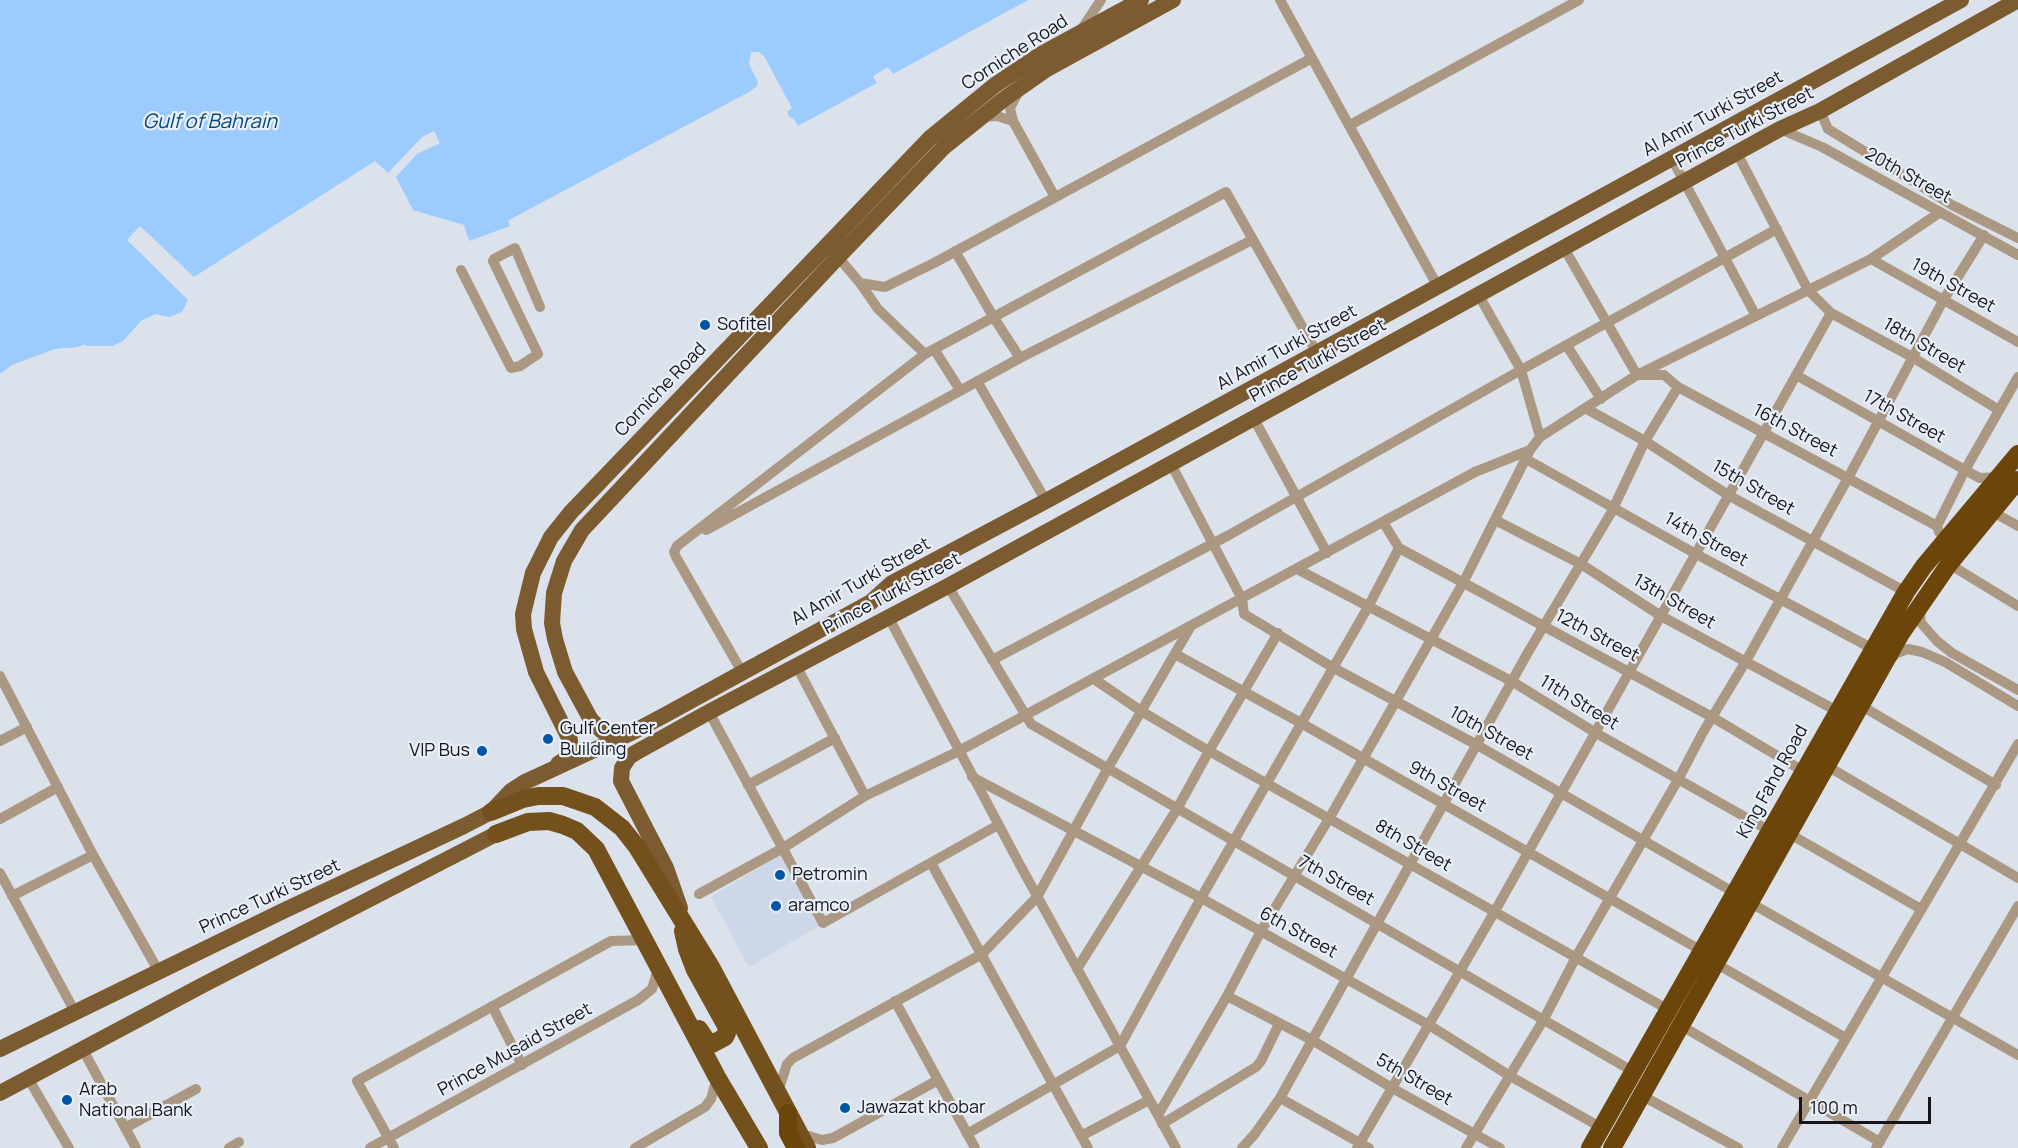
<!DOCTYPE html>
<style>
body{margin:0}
#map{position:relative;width:2018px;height:1148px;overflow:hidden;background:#dbe2ec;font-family:Manrope,sans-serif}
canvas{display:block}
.scale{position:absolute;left:1799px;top:1097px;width:132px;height:27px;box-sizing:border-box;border:3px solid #14161a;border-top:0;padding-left:8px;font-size:18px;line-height:21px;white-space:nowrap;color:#14161a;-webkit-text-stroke:4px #e8eff9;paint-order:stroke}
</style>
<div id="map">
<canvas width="2018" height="1148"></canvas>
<div class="scale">100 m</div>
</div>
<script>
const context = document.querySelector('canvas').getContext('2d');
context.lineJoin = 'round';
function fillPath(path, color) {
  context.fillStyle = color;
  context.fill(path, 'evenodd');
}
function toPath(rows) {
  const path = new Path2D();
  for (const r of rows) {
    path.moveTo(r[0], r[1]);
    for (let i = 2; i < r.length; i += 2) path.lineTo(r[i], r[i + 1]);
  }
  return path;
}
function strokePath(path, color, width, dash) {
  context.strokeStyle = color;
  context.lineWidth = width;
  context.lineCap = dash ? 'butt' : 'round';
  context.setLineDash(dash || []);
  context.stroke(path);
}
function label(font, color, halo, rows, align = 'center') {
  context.font = font + ' Manrope,sans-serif';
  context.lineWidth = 4.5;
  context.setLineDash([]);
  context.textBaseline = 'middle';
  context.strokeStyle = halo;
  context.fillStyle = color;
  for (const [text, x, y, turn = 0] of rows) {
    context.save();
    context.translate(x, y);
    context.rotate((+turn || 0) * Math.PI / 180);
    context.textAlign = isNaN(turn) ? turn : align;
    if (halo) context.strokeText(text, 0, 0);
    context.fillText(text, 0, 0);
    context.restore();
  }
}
fillPath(toPath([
 [782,854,820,925,749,967,711,897]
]), '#ccd7e7');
fillPath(toPath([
 [0,0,1028,0,893,74,888,67,873,76,877,83,798,126,793,118,790,118,787,112,792,108,764,56,759,52,751,52,749,64,758,82,757,86,749,92,511,219,508,221,510,226,469,241,464,225,413,210,396,177,417,154,440,143,434,131,422,137,388,173,375,161,194,277,140,226,127,240,188,300,182,312,169,317,156,314,142,320,123,341,112,346,86,346,85,344,78,347,55,349,12,365,0,374]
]), '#9ccbfd');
strokePath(toPath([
 [1280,0,1438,287],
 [1081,30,1101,0],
 [1019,91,1010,108,1013,121,1055,197],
 [1820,111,1828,129,1952,205,2018,238],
 [981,117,997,116,1013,121],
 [1350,125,1579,0],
 [1780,129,1822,147,2018,255],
 [1672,159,1756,316],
 [1564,248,1637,375,1664,375,1678,387,1937,526],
 [955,251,994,318,1020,358],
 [838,257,860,283,885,287,934,263,1312,58],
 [1871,259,2018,342],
 [461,270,511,368,520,366,538,354,493,261,494,259,515,248,540,307],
 [860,283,878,309,925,354],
 [1478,294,1521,370,1540,437],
 [1831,313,1912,357,1999,410],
 [1567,346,1601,399],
 [934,349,960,390],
 [1796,375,1974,475,1980,478,1998,477],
 [977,381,1046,501],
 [1585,408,1645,441,1728,495,1906,592],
 [1254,419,1327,553],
 [1526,459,1696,554,1873,649],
 [1171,464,1242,599,1244,614,1332,667,1477,745,1735,893],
 [1991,511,2018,526],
 [1495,520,1581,564,1661,616,1837,711],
 [1383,522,1399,548,1712,717,1803,771],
 [706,530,1020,358,1252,240],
 [1939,532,1937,526,1965,470,2018,377],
 [1949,564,2018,606],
 [1297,569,1513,682,1596,733,1770,831],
 [948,586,1031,724,1634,1072],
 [1922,608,1920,615,1921,623,1937,641,1952,653,2018,690],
 [889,618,1020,865,1176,1148],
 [1175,654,1301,723,1702,951],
 [1890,659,1897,653,1908,649,1922,652,1945,662,2018,706],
 [992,660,1229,535,1521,370,1777,229],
 [797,667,865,796],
 [742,672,676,557,674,552,677,546,925,354,1226,192,1317,353],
 [0,676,93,855,159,972],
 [1094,679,1141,711,1209,751,1669,1010],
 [1860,705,1996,785],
 [709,712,823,923,998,825],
 [0,741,27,727],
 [1827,766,2018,878],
 [972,777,1201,898,1429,1025,1510,1076,1602,1128],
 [748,785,835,738],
 [0,819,58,787],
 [1788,833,1921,909],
 [931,863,1088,1148],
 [0,873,75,1012],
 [699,894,783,848,865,796,959,751,1475,472,1530,450,1540,437,1637,375,1871,259,1939,213],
 [12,896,93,855],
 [1749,902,2018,1055],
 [1715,963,1846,1038],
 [1077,969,1177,809,1209,751,1278,633],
 [1227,996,1312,1040,1392,1088,1500,1148],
 [895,1001,975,1148],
 [492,1006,522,1065],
 [1680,1025,1880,1142],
 [82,1048,136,1148],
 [28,1078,69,1148],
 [778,1092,787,1064,793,1058,982,954,1037,897,1108,768,1191,626],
 [1641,1095,1738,1148],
 [1280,1098,1369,1148],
 [1158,1115,1227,996,1261,931,1330,817,1463,583,1530,450],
 [1162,1124,1256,1067,1261,1061,1279,1024],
 [125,1128,196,1089],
 [799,1133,822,1140,833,1138,938,1080],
 [967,1134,1120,1046,1201,898,1368,607,1399,548],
 [1081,1136,1149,1100],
 [229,1148,239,1142],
 [370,1148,638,1000,652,989,659,966],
 [394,1148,357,1081,611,941,646,940],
 [635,1148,705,1107,711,1099,717,1077],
 [1242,1148,1254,1135,1280,1098,1527,654,1611,513,1645,441,1678,387],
 [1357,1148,1495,911,1831,313,1808,290,1737,153],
 [1466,1148,1544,1019,1576,957,1679,778,1702,734,1746,661,1848,478,1944,299,1984,235],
 [1782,1148,2018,744],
 [1876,1148,2018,906]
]), '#ab9882', 10);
strokePath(toPath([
 [626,734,608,734,602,731,591,720,565,672,555,639,552,623,554,593,564,561,582,530,838,257,944,147,1004,99,1047,69,1173,0],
 [558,764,567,758,570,753,570,740,536,672,524,629,523,614,533,573,551,537,571,512,930,138,995,85,1043,53,1141,0],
 [680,908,666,868,621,781,622,768,629,757,635,753,709,712,948,586,1780,129,1820,111,2018,0],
 [0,1049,283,911,464,826,491,812,511,791,525,782,633,732,665,715,871,602,892,583,1046,501,1961,0],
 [0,1093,203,985,496,834]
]), '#7c5b30', 16);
strokePath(toPath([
 [491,812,523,799,538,796,563,796,595,807,622,828,637,847,711,967,807,1148],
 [496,834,528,822,549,821,563,825,577,831,596,849,717,1077,759,1148],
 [683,931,687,949,695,970,726,1026,727,1033,725,1037,712,1044,707,1041,699,1029]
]), '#74501c', 18);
strokePath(toPath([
 [788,1113,788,1133,796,1148],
 [1590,1148,1906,592,1924,566,2018,454],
 [1612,1148,1900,635,1949,564,2018,480]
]), '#6b4509', 18);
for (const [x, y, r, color] of [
 [705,325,6,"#0056a4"],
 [548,739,6,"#0056a4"],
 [482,751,6,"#0056a4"],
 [780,875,6,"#0056a4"],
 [776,906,6,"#0056a4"],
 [67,1100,6,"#0056a4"],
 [845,1108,6,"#0056a4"]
]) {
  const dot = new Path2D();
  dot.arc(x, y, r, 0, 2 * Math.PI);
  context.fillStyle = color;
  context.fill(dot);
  strokePath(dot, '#e8eff9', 2);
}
label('18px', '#14161a', '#e8eff9', [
 ["Corniche Road",1015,53,-33],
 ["Al Amir Turki Street",1713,114,-29],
 ["Prince Turki Street",1745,128,-28],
 ["20th Street",1908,176,29],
 ["19th Street",1953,286,29],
 ["18th Street",1924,346,30],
 ["Al Amir Turki Street",1287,348,-29],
 ["Prince Turki Street",1318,361,-29],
 ["Corniche Road",661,390,-46],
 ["17th Street",1904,417,29],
 ["16th Street",1795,431,28],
 ["15th Street",1753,488,30],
 ["14th Street",1706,540,29],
 ["Al Amir Turki Street",861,582,-30],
 ["Prince Turki Street",892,594,-28],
 ["13th Street",1674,602,30],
 ["12th Street",1597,636,28],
 ["11th Street",1579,703,31],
 ["10th Street",1491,734,29],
 ["King Fahd Road",1773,782,-61],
 ["9th Street",1447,787,29],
 ["8th Street",1413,846,30],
 ["7th Street",1336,881,29],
 ["Prince Turki Street",270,897,-25],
 ["6th Street",1298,933,29],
 ["Prince Musaid Street",515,1050,-29],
 ["5th Street",1414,1080,30]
]);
label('18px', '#14161a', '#e8eff9', [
 ["Sofitel",717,325],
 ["Gulf Center",560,729],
 ["Building",560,750],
 ["VIP Bus",470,751,"right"],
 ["Petromin",792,875],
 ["aramco",788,906],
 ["Arab",79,1090],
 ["National Bank",79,1111],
 ["Jawazat khobar",857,1108]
], 'left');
label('italic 20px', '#004882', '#e8eff9', [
 ["Gulf of Bahrain",210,122]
]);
</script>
